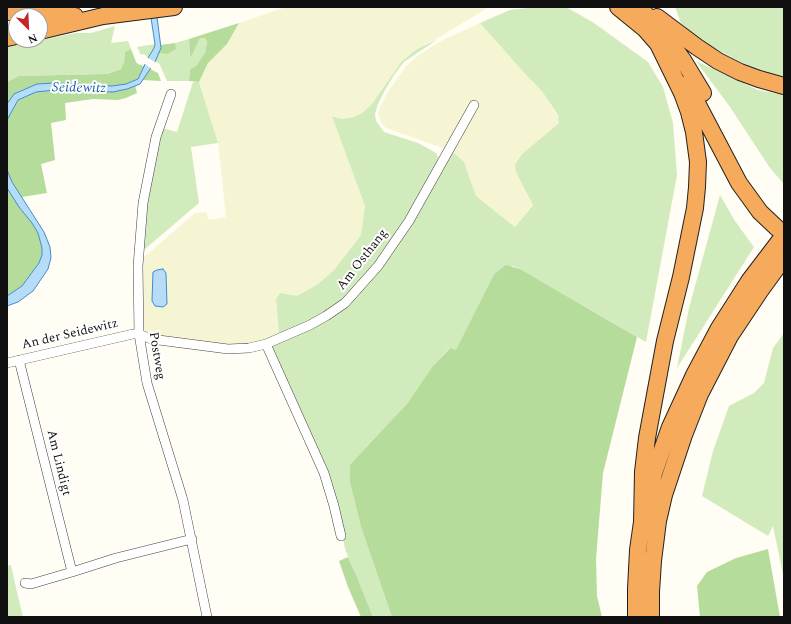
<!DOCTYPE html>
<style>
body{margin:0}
#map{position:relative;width:791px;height:624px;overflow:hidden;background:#fffdf4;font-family:Spectral,serif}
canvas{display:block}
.frame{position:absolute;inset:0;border:8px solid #101010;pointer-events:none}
.north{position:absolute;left:8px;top:8px;width:40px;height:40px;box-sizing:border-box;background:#fff;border:1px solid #9f9f9f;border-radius:50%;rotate:156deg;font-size:11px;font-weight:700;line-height:16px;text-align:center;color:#101010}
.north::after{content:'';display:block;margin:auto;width:14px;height:18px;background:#c42525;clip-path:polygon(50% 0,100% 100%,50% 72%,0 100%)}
</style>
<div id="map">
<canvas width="791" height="624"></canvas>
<div class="frame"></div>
<div class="north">N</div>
</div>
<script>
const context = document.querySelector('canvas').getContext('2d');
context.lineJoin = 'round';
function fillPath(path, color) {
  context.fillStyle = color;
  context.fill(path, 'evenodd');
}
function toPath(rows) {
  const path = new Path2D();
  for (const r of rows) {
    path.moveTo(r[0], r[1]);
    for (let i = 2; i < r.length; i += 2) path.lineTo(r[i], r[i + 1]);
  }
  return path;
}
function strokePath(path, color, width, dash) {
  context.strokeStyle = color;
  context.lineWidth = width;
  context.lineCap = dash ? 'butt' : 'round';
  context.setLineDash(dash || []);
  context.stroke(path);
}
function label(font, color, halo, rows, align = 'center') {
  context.font = font + ' Spectral,serif';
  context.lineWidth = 4;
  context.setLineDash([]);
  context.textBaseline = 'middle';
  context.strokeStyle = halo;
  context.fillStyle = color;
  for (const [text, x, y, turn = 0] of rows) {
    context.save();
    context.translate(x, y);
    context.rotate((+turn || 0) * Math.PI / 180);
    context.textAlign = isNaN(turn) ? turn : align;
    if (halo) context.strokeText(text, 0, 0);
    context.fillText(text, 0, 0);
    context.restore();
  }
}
fillPath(toPath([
 [286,7,489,7,438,38,417,49,403,61,372,104,362,113,354,117,342,119,333,116,365,206,361,235,334,270,318,284,297,296,276,299,279,335,249,345,234,346,151,336,144,333,142,267,143,258,195,213,206,212,209,220,226,217,218,143,199,82,208,63,227,44,239,23],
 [480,23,527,76,541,90,559,118,559,123,522,154,516,172,533,204,515,227,476,196,464,162,459,159,454,152,386,128,383,125,378,115,380,107,387,93,406,66,419,55,439,42]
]), '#f6f5d3');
fillPath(toPath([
 [536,7,566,7,594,23,648,62,663,87,673,123,677,175,646,342,520,269,513,266,494,274,456,351,449,348,432,367,407,404,362,530,392,617,373,617,345,549,340,518,323,459,271,347,361,289,451,150,464,162,476,196,515,227,533,205,516,172,515,165,522,154,559,123,558,115,541,90,527,76,480,23,510,10],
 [675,7,784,7,784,76,758,71,703,42,681,23],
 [115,26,111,43,128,41,131,49,125,52,124,62,121,69,107,74,19,76,7,82,7,47,76,33,91,33],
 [200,38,205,38,207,42,205,53,196,66,190,69,189,81,167,81,159,63,155,62,157,57,160,53,175,49,175,43,189,39,190,57,192,55],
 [438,39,404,62,394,75,385,90,378,104,375,114,376,121,384,132,418,143,436,153,439,159,407,219,359,285,326,315,279,335,276,299,280,293,297,296,318,284,334,270,361,235,365,206,332,116,342,119,354,117,362,113,372,104,402,61,417,49],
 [155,44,154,48,148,58,144,54,141,55,137,47],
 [696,61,758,90,784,95,784,184,770,168,730,107],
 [193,82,199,82,218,143,191,147,199,203,145,249,143,247,146,213,154,162,162,128,177,132],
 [720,195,735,221,754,247,677,368,689,308],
 [784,333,784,579,773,526,768,536,702,496,713,451,729,406,754,393,764,383,773,348],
 [11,565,16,588,23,617,7,617,7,566]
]), '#d2ebbc');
fillPath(toPath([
 [239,23,227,44,208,63,199,82,189,81,190,69,196,66,205,53,207,42,205,38,200,38,192,55,190,57,189,39],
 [175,43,176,49,167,54,160,53,157,57,161,48,160,45],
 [131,49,136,62,138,64,144,66,138,79,126,84,112,86,55,83,37,84,14,94,7,104,7,82,19,76,107,74,121,69,124,62,125,52],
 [150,69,158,73,161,81,142,80],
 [135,85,137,93,126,98,118,100,93,99,65,103,66,120,51,123,55,160,41,164,47,193,22,197,12,182,7,170,7,120,18,100,36,92,55,90,127,89],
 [7,188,19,207,32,223,38,233,42,248,42,255,39,263,34,270,22,286,7,296],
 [506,265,520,269,637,337,603,473,596,559,597,596,602,617,392,617,362,530,350,482,350,465,407,404,432,367,450,348,456,350,494,274],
 [768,549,780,617,700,617,697,586,707,572,736,558],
 [348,557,356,575,373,617,361,617,348,587,339,561]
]), '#b5dc9b');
const water = toPath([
 [157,17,161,48,155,62,140,84,127,89,113,92,55,90,36,92,18,100,7,120,7,104,14,94,37,84,55,83,112,86,126,84,138,79,148,58,154,48,155,44,151,18,157,17],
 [7,170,12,182,44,232,50,247,51,258,48,269,33,291,18,302,7,306,7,296,22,286,39,263,42,255,42,248,38,233,32,223,19,207,7,188,7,170],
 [163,269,166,273,167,304,163,307,155,306,152,301,153,272,157,270,163,269]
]);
fillPath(water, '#b7dcf7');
strokePath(water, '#3d8dd0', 1);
fillPath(toPath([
 [146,57,157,63,152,69,145,64,143,64]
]), '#fffdf4');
const street = toPath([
 [171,94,156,137,143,203,138,266,139,334,147,383,183,500,207,617],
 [266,344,324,473,334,506,341,536],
 [19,360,72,572,116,558,192,539],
 [7,363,133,334,139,334,151,339,228,349,249,348,266,344,310,325,326,316,345,303,378,266,409,221,474,105],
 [25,583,31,584,72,572]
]);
const highway = toPath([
 [618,7,645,29,665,52],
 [639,7,665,35,683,60,703,93],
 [7,12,52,8],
 [40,16,75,16],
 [657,17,697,47,718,61,740,72,759,79,784,86],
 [40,31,103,16,174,7],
 [7,38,16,36],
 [687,84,739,183,760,212,778,229],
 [642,522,643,472,647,438,665,341,681,277,695,208,697,187,698,162,694,132,689,112,682,93,658,44],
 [636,617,636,589,638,550,642,522,654,473,670,427,694,375,719,328,749,281,784,235],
 [651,617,651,592,653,561,658,521,664,495,684,435,700,394,730,336,760,291,784,258]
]);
strokePath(street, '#434343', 10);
strokePath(highway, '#212121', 18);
strokePath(street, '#fff', 9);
strokePath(highway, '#f6aa5b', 16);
label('13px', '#101010', '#fff', [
 ["Am Osthang",363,260,-52],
 ["An der Seidewitz",70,335,-13],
 ["Postweg",156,356,81],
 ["Am Lindigt",58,463,76]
]);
label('italic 14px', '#165fa6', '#fff', [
 ["Seidewitz",79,89,1]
]);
</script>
